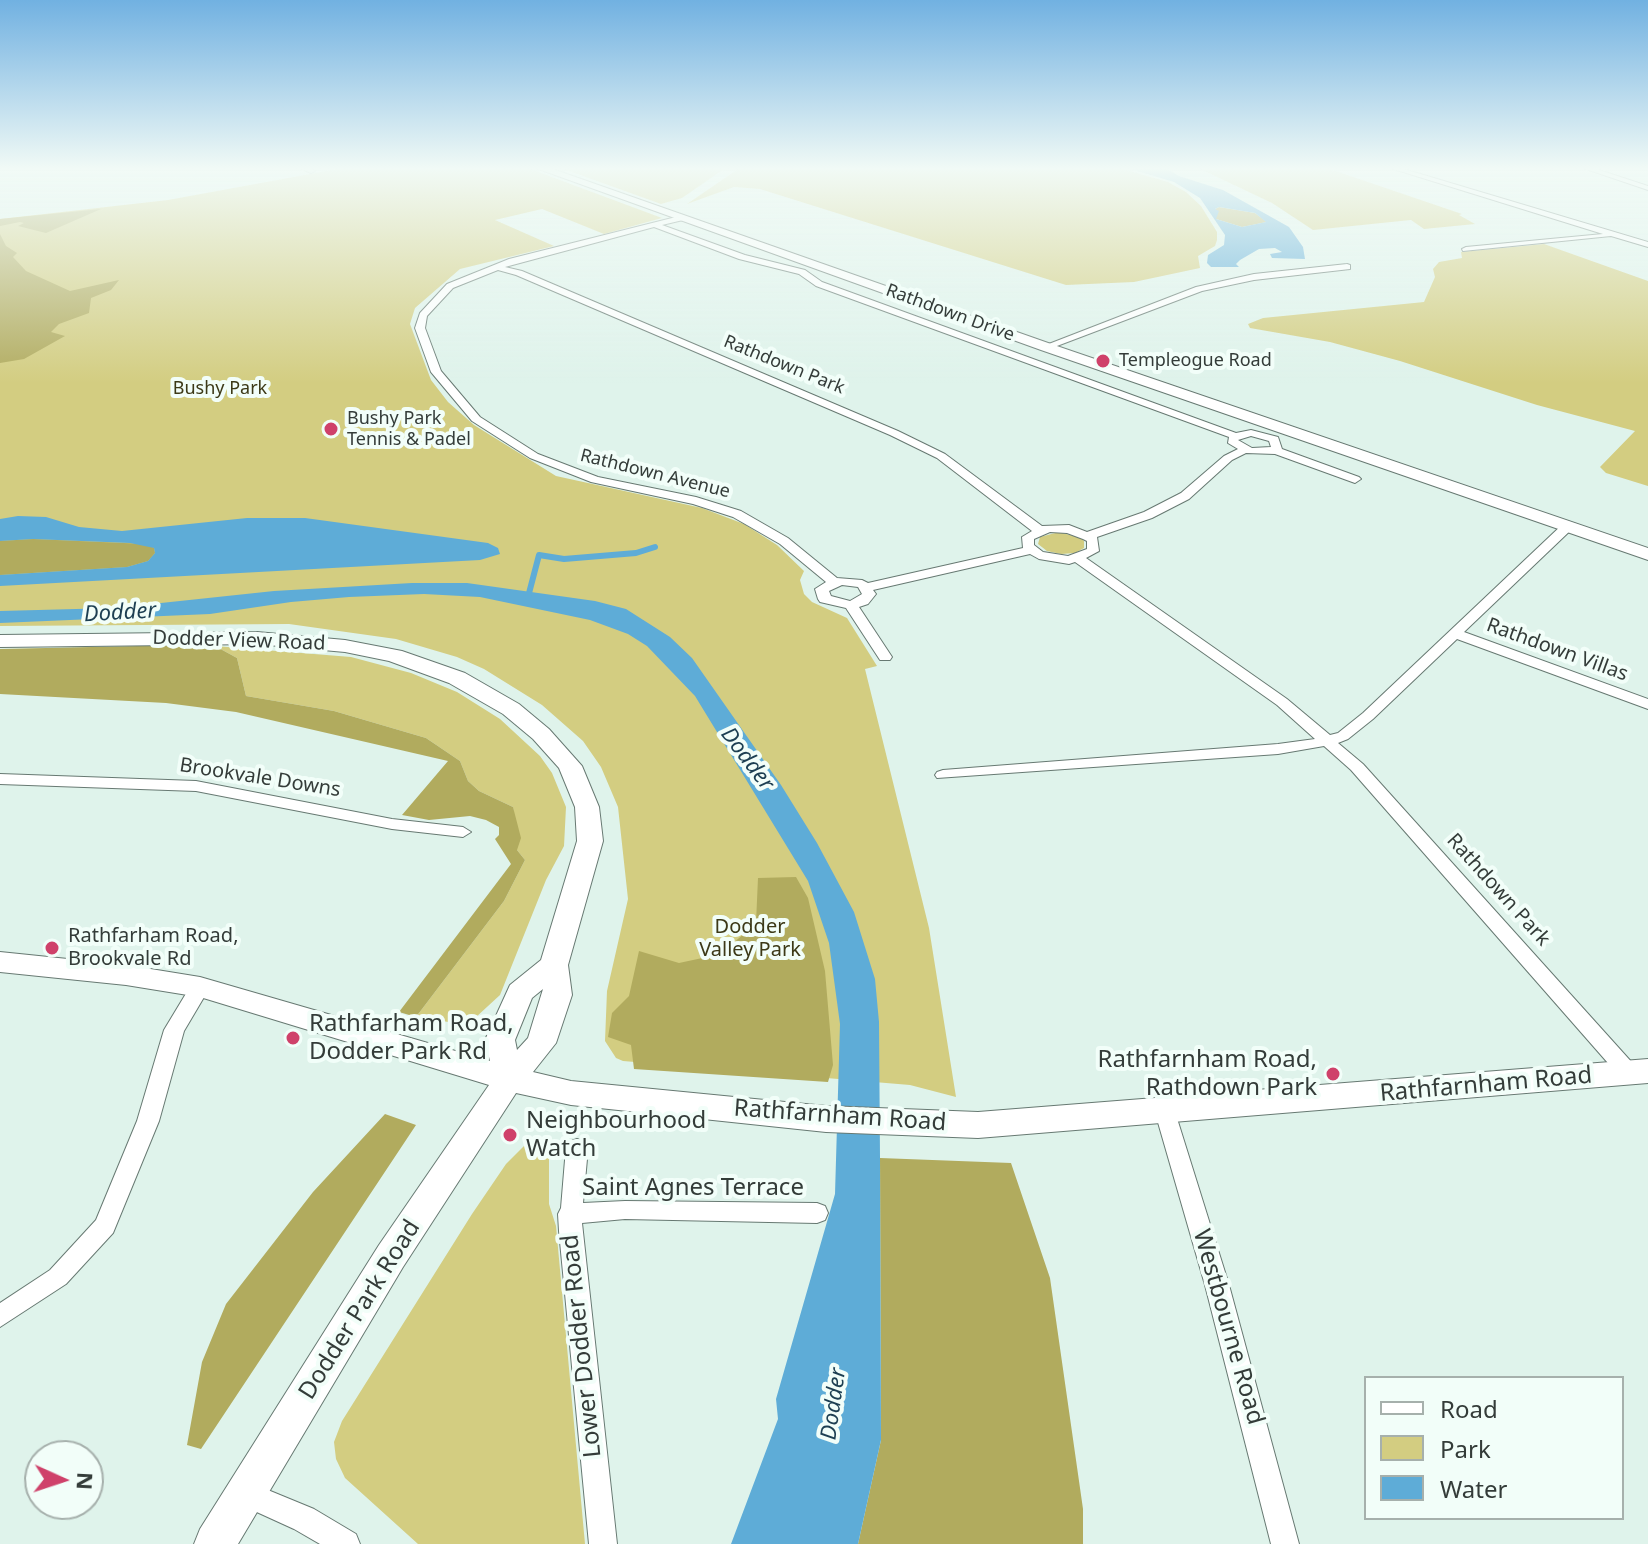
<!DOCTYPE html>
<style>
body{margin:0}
#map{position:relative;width:1648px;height:1544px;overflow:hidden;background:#dff3eb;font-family:"Noto Sans",sans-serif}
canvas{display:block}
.legend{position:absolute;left:1364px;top:1376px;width:260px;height:144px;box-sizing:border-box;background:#f2fef9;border:2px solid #a6b0ac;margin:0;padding:10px 14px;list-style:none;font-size:24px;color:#343c39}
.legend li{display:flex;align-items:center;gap:16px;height:40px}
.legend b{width:40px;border:2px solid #a6b0ac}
.north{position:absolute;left:24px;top:1440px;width:80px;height:80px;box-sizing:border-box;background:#f2fef9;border:2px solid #a6b0ac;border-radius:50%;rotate:93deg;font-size:22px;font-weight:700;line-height:32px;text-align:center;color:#343c39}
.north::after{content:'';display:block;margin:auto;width:28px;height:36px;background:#cf416a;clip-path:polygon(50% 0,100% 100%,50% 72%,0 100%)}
</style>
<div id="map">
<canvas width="1648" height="1544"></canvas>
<ul class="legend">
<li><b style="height:10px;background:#fff"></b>Road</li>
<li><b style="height:22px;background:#d3cd81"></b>Park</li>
<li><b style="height:22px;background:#5eacd7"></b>Water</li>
</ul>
<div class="north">N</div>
</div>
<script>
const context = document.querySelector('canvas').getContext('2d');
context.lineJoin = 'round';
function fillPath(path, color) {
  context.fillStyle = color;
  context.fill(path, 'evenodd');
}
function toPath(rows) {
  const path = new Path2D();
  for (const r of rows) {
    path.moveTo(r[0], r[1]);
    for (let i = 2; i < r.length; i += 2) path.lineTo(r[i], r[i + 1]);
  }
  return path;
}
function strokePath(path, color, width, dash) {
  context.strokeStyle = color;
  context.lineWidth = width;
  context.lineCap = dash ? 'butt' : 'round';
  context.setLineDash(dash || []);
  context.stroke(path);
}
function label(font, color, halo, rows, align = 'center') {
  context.font = font + ' "Noto Sans",sans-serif';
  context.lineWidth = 8;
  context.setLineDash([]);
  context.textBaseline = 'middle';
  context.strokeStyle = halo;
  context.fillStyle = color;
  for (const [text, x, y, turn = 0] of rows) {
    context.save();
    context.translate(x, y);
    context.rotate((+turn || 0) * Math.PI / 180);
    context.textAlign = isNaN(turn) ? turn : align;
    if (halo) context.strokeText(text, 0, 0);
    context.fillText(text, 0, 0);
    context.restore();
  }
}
fillPath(toPath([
 [348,167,525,167,662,218,604,234,542,209,495,220,554,246,460,269,415,308,410,324,431,380,448,402,474,425,556,476,702,508,744,524,777,545,804,571,800,580,804,594,812,602,847,618,877,666,865,669,929,928,956,1097,910,1085,623,1061,616,1058,605,1041,607,991,628,899,618,807,601,767,583,741,542,705,484,669,457,657,396,639,289,624,0,626,0,219,168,200],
 [558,167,727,167,682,198,661,204],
 [741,167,1116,167,1168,182,1186,192,1201,206,1217,232,1217,240,1215,246,1198,256,1200,268,1134,282,1066,285,760,189,734,187,687,204],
 [1196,167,1324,167,1462,214,1459,215,1475,224,1424,229,1411,220,1313,230,1272,203],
 [1544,244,1648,281,1648,486,1606,473,1600,467,1635,431,1537,405,1400,361,1330,342,1250,328,1248,324,1263,318,1424,302,1435,277,1433,269,1439,262,1462,258,1461,252],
 [1059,532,1081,538,1084,541,1084,548,1075,553,1061,554,1047,551,1038,544,1040,537],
 [215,646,351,657,411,673,457,692,500,719,540,756,552,773,566,807,564,846,546,880,500,995,475,1018,455,1023,416,1017,504,901,525,860,517,850,513,807,479,791,468,781,460,761,426,738,334,711,246,696,237,658],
 [540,1138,549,1138,549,1204,556,1226,585,1544,418,1544,345,1478,336,1459,334,1442,342,1421,472,1214,506,1164,525,1145]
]), '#d3cd81');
fillPath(toPath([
 [1219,207,1255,213,1267,222,1242,227,1216,219,1215,209],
 [101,209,46,233,18,226,24,223,20,222,0,226,0,219],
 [0,234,6,246,17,253,13,257,26,271,70,291,119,280,111,290,91,298,89,313,59,324,51,332,65,336,24,359,0,363],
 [33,539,146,544,154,548,155,553,148,561,127,567,0,575,0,541],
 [137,646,215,646,237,658,246,696,334,711,426,738,460,761,468,781,479,791,513,807,521,838,517,850,525,860,504,901,416,1017,399,1012,511,864,495,839,499,835,499,827,486,820,470,816,429,820,402,815,448,761,236,712,166,703,0,694,0,649],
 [796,877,808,898,825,971,833,1065,828,1082,634,1069,631,1045,608,1037,612,1013,629,996,639,951,679,963,721,954,756,923,758,878],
 [385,1114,416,1125,201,1449,187,1445,202,1362,226,1304,313,1192],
 [880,1158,1011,1163,1050,1278,1083,1509,1083,1544,858,1544,881,1440]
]), '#b1ab5e');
fillPath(toPath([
 [1124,167,1164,167,1179,176,1223,190,1289,227,1303,247,1305,259,1272,258,1270,254,1282,252,1275,248,1259,249,1240,260,1236,264,1239,267,1211,267,1207,263,1208,255,1224,245,1225,235,1200,198,1174,182],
 [1219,207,1255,213,1266,222,1242,227,1216,219,1219,211,1215,209],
 [18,516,46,517,79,527,122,531,247,518,305,518,488,543,498,548,500,554,480,560,0,586,0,575,127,567,148,561,155,553,154,548,130,543,33,539,0,541,0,519],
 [412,583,467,583,595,601,626,609,670,637,692,658,781,785,817,843,854,912,875,979,879,1022,880,1158,881,1440,858,1544,731,1544,778,1419,776,1399,835,1194,840,1024,829,943,808,881,695,696,647,646,628,634,590,620,480,597,424,594,349,597,291,602,210,614,0,623,0,611,114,608,274,591]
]), '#5eacd7');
strokePath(toPath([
 [528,597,539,555,564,559,636,553,655,547]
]), '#5eacd7', 6);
const street = toPath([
 [298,167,307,167,315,171,311,173,298,167],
 [1387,167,1397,167,1648,242,1648,247,1611,236,1463,251,1462,249,1466,247,1603,234,1387,167],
 [1580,167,1590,167,1648,186,1648,190,1580,167],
 [680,216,683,220,662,225,745,255,805,270,822,282,1236,433,1251,430,1278,437,1282,449,1359,477,1361,479,1355,483,1275,454,1246,453,1232,460,1189,499,1152,518,1097,537,1099,551,1086,558,1287,699,1330,735,1338,733,1363,713,1564,523,1572,523,1572,529,1464,632,1648,699,1648,709,1457,639,1373,719,1348,739,1338,743,1363,764,1636,1067,1639,1073,1636,1079,1629,1081,1622,1079,1351,770,1324,746,1278,754,937,778,935,775,937,772,943,770,1278,744,1315,739,1277,705,1075,562,1069,564,1039,559,1030,554,873,590,876,594,868,604,859,607,892,657,890,660,880,660,846,608,820,602,818,599,815,589,826,582,780,544,733,517,693,504,591,482,530,458,472,421,431,372,415,328,420,313,447,284,509,259,680,216],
 [654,227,739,259,799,274,816,286,1229,437,1228,443,1238,449,1224,456,1181,493,1144,512,1087,532,1069,525,1042,526,945,454,898,431,522,271,505,267,654,227],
 [498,270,516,275,890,435,937,458,1032,531,1022,537,1023,548,868,583,862,580,837,578,788,538,741,511,696,497,598,477,538,454,480,417,441,371,425,328,427,316,453,288,498,270],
 [1251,436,1269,441,1271,447,1252,448,1238,440,1251,436],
 [1050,532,1067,533,1083,539,1087,541,1087,549,1068,556,1043,552,1034,545,1034,539,1050,532],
 [842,585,858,587,862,594,850,601,831,596,829,591,842,585],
 [1347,264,1350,265,1350,269,1254,280,1202,291,1049,349,1041,347,1196,287,1254,274,1347,264],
 [0,774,196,781,392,819,463,827,471,832,463,837,392,829,196,791,0,784,0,774],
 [200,980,207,982,210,987,184,1031,159,1121,113,1233,66,1284,0,1327,0,1303,50,1270,96,1220,137,1121,164,1030,193,982,200,980],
 [1165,1104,1172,1106,1175,1112,1229,1285,1299,1544,1271,1544,1205,1285,1155,1112,1158,1106,1165,1104],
 [577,1139,585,1142,588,1148,583,1203,625,1201,817,1203,825,1206,828,1213,825,1220,817,1223,625,1219,582,1223,617,1544,589,1544,559,1231,558,1214,561,1208,566,1148,569,1142,577,1139],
 [246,1481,314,1509,356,1534,360,1544,320,1544,294,1529,237,1503,233,1494,237,1485,246,1481]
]);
const secondary = toPath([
 [533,167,547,167,1051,344,1648,548,1648,560,1041,350,533,167],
 [257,632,345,640,402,651,465,673,519,704,549,729,582,766,599,807,603,841,568,965,572,995,556,1043,533,1072,571,1081,826,1106,978,1112,1648,1059,1648,1083,978,1138,826,1132,571,1105,516,1093,403,1267,238,1544,194,1544,200,1529,379,1245,489,1085,200,997,126,985,0,972,0,952,126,965,200,977,490,1061,485,1040,510,985,541,960,577,841,575,807,559,768,533,739,503,714,449,683,389,661,345,652,257,644,0,647,0,635,257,632],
 [543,989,528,1038,517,1050,515,1040,532,998,543,989]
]);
strokePath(street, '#677972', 2);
strokePath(secondary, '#677972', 2);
fillPath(street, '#fff');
fillPath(secondary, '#fff');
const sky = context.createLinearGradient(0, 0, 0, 383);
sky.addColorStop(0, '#71b1e1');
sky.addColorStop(0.44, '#f1faf6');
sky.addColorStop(1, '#f1faf600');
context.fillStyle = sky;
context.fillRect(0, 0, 1648, 383);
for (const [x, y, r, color] of [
 [1103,361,8,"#cf416a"],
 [331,429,8,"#cf416a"],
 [52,948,8,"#cf416a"],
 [293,1038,8,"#cf416a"],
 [1333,1074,8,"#cf416a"],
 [510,1135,8,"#cf416a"]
]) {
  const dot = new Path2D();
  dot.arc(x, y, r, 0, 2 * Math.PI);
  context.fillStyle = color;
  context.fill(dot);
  strokePath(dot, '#f2fef9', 3);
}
label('18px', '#343c39', '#f2fef9', [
 ["Rathdown Drive",950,313,20],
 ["Rathdown Park",784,365,22],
 ["Rathdown Avenue",655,474,14]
]);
label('18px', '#343c39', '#f2fef9', [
 ["Templeogue Road",1119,361],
 ["Bushy Park",347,419],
 ["Tennis & Padel",347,440]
], 'left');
label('18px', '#3c3917', '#f2fef9', [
 ["Bushy Park",220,389]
]);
label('20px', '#343c39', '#f2fef9', [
 ["Dodder View Road",239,641,2],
 ["Rathdown Villas",1557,650,20],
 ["Brookvale Downs",260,778,9],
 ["Rathdown Park",1498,890,48]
]);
label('20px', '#3c3917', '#f2fef9', [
 ["Dodder",750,927],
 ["Valley Park",750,950]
]);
label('20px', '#343c39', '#f2fef9', [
 ["Rathfarham Road,",68,936],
 ["Brookvale Rd",68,959]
], 'left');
label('italic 22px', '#1d3f52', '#f2fef9', [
 ["Dodder",120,613,-3],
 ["Dodder",747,759,53],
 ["Dodder",834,1404,-82]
]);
label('24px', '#343c39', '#f2fef9', [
 ["Rathfarham Road,",309,1024],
 ["Dodder Park Rd",309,1052],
 ["Rathfarnham Road,",1317,1060,"right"],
 ["Rathdown Park",1317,1088,"right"],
 ["Neighbourhood",526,1121],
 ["Watch",526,1149]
], 'left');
label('24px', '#343c39', '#f2fef9', [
 ["Rathfarnham Road",1486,1085,-5],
 ["Rathfarnham Road",840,1116,4],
 ["Saint Agnes Terrace",693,1188],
 ["Dodder Park Road",360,1310,-58],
 ["Westbourne Road",1228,1327,74],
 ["Lower Dodder Road",582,1346,-96]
]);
</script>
